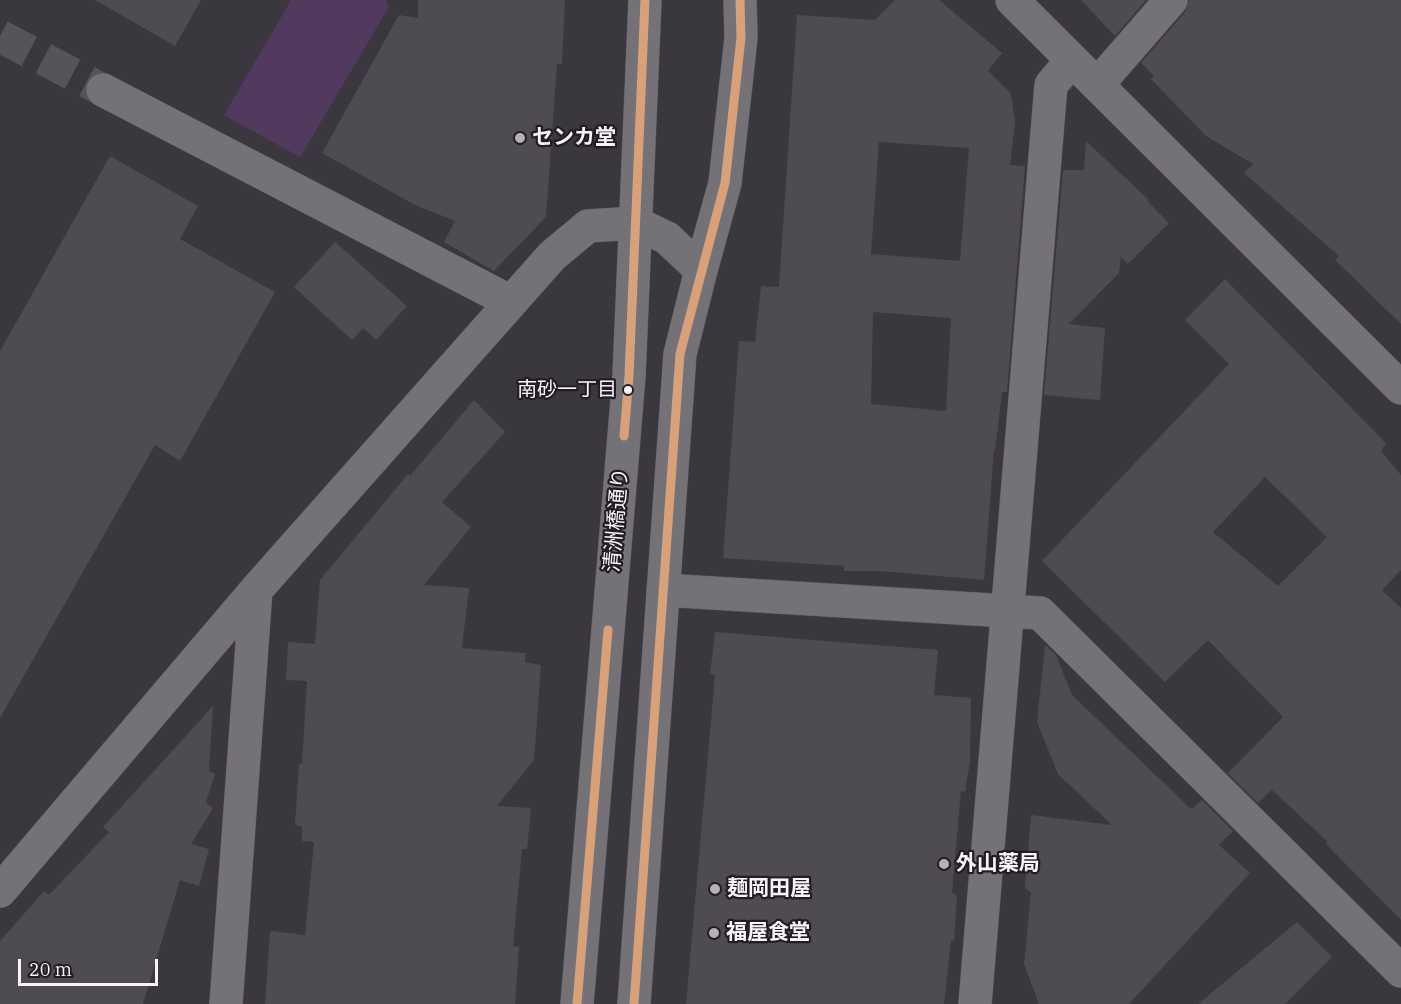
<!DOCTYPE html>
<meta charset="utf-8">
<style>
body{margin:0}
#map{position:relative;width:1401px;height:1004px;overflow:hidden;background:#3b373e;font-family:"IBM Plex Serif",serif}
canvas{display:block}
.scale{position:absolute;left:18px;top:959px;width:140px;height:27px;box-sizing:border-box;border:3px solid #f8f3fb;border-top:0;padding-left:8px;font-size:18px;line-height:21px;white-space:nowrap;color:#f8f3fb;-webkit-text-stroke:4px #211d23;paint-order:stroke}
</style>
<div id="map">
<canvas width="1401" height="1004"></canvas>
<div class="scale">20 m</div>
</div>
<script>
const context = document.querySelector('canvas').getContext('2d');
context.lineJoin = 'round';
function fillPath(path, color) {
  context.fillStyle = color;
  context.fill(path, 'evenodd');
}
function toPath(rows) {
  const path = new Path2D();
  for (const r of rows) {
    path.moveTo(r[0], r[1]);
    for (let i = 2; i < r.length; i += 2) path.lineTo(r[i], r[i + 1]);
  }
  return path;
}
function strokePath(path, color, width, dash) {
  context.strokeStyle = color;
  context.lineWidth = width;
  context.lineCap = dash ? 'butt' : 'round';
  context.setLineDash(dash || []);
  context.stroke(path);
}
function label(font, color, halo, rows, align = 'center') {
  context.font = font + ' "IBM Plex Serif","Noto Sans JP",serif';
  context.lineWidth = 4.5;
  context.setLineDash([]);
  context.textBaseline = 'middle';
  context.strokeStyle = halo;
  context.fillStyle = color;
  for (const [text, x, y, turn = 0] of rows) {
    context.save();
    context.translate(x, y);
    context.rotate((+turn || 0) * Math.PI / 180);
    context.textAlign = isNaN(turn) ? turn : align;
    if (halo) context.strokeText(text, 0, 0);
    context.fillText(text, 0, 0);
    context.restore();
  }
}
fillPath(toPath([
 [291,0,386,0,389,7,300,157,224,115]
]), '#513a5e');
fillPath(toPath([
 [95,0,201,0,175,46],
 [418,0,565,0,562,64,557,64,546,217,494,271,444,242,455,221,415,205,322,153,399,15,418,18],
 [895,0,939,0,1002,53,988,71,1011,94,1015,122,1010,165,1025,166,1007,392,1002,392,995,451,994,449,984,580,880,571,844,571,844,566,723,558,739,341,755,342,761,286,779,287,797,15,875,20],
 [879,142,969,148,960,261,871,254],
 [873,312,951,318,946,411,871,404],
 [1081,0,1146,0,1115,36],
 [1189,0,1401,0,1401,324,1335,260,1339,256,1244,173,1253,164,1206,136,1151,79,1154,76,1141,63,1185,12],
 [1086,141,1149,200,1148,202,1169,223,1128,264,1121,257,1119,273,1069,324,1105,328,1100,400,1044,395,1063,170,1084,170],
 [110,156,198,206,180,239,275,292,180,461,155,445,0,718,0,351],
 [335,242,407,306,376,340,363,328,352,340,294,287],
 [1225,279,1386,443,1381,451,1401,475,1401,570,1382,590,1401,608,1401,920,1326,844,1328,842,1273,791,1271,790,1258,803,1228,773,1283,717,1208,640,1165,682,1042,561,1229,364,1185,320],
 [1265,477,1327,537,1278,586,1213,532],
 [474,400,505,432,442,502,471,527,424,585,469,588,462,648,525,653,525,662,541,665,534,760,497,806,531,808,527,849,522,849,513,946,519,947,515,1004,265,1004,270,931,305,935,314,842,302,841,302,827,295,824,299,764,302,764,307,681,286,680,288,642,315,644,320,580,408,474,410,476],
 [715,632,938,650,934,695,971,698,970,761,965,792,961,791,952,892,957,896,954,941,951,940,944,1004,686,1004,715,675,710,674],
 [1045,645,1056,655,1072,695,1189,807,1192,809,1202,800,1233,831,1219,845,1250,873,1129,1004,1039,1004,1024,964,1031,893,1025,888,1031,815,1112,825,1058,774,1037,722],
 [213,706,209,771,215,774,206,802,213,808,191,844,209,849,199,886,180,880,143,1004,0,1004,0,941,44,891,49,895,109,832,103,827],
 [1297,922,1332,957,1285,1004,1198,1004]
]), '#4e4b51');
strokePath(toPath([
 [0,36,103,90]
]), '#57535a', 33, [33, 16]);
const street = toPath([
 [1012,0,1401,388],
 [1097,85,1171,0],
 [103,90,511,302],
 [663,590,1040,613,1401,971],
 [0,891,256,590,552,256,588,226,636,223,667,238,701,270],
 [226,1004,256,590],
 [975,1004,1051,85,1072,60]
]);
const secondary = toPath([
 [577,1004,629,376,645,0],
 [634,1004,680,354,701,270,725,183,741,38,740,0]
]);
strokePath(street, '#5a565c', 34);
strokePath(secondary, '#5a565c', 34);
strokePath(street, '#757277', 33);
strokePath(secondary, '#757277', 33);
strokePath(toPath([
 [624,436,629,376,645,0],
 [577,1004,608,630],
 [634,1004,680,354,725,183,741,38,740,0]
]), '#d9a179', 9);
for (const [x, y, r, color] of [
 [520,138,6,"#b6b1b9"],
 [628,390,5,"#f8f3fb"],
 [944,864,6,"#b6b1b9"],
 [715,889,6,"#b6b1b9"],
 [714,933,6,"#b6b1b9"]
]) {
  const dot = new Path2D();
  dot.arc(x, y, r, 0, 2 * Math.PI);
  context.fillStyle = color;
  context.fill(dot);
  strokePath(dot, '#211d23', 2);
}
label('20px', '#f8f3fb', '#211d23', [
 ["南砂一丁目",617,390]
], 'right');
label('bold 21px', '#f8f3fb', '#211d23', [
 ["センカ堂",532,138],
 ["外山薬局",956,864],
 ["麺岡田屋",727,889],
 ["福屋食堂",726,933]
], 'left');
label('21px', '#f8f3fb', '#211d23', [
 ["清洲橋通り",617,520,-85]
]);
</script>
